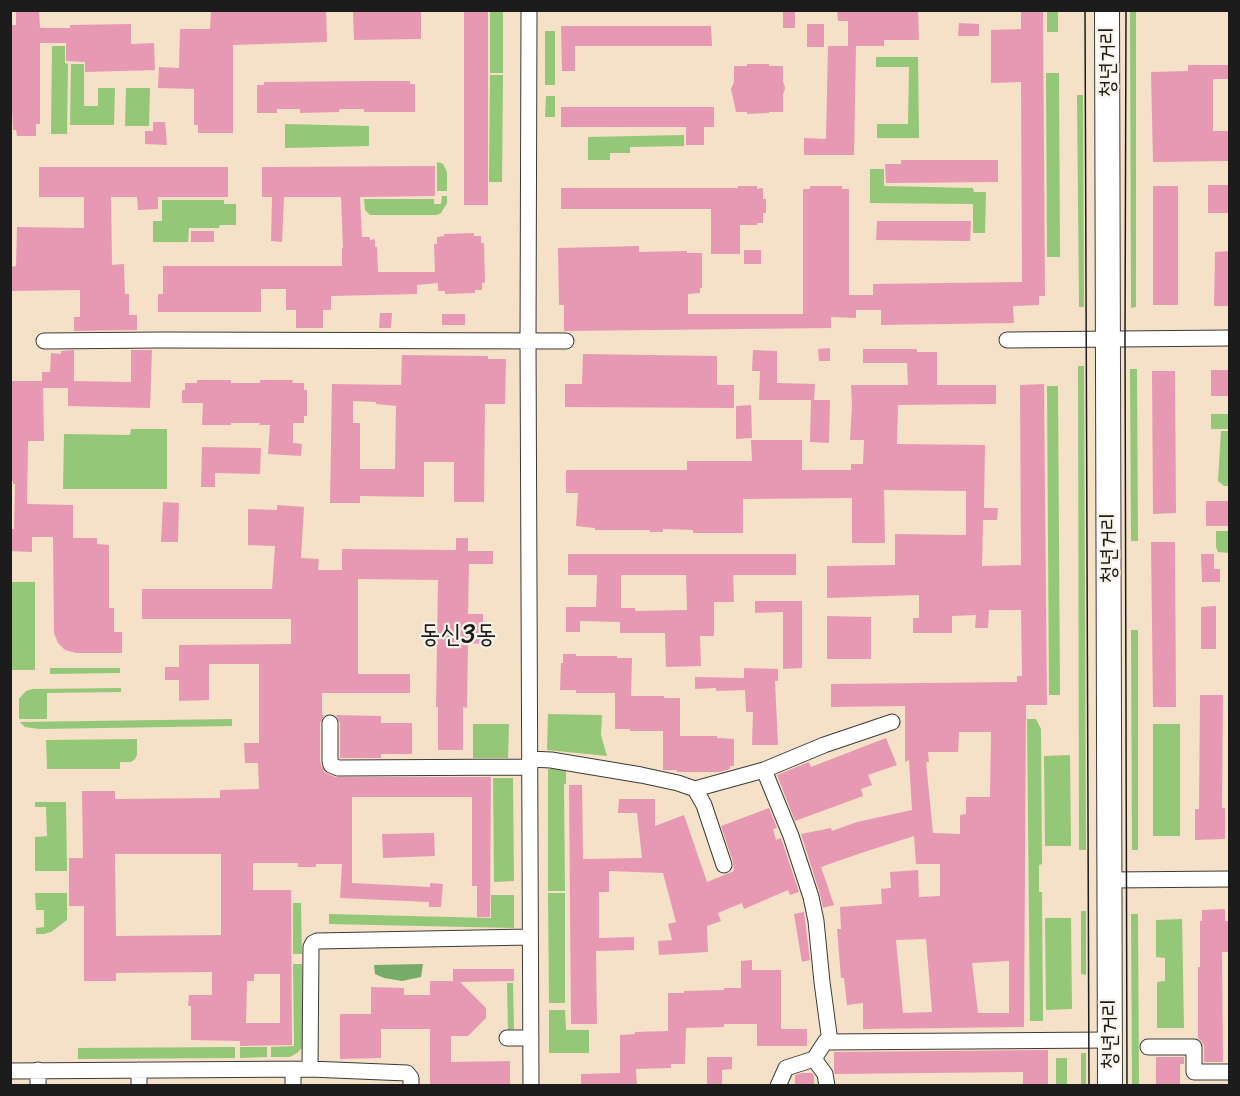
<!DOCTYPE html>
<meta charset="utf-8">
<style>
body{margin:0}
#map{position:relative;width:1240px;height:1096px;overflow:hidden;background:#f5e1c8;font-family:Sriracha,sans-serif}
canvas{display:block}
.frame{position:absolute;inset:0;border:12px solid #1c1c1c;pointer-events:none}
</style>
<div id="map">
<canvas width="1240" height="1096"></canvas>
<div class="frame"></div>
</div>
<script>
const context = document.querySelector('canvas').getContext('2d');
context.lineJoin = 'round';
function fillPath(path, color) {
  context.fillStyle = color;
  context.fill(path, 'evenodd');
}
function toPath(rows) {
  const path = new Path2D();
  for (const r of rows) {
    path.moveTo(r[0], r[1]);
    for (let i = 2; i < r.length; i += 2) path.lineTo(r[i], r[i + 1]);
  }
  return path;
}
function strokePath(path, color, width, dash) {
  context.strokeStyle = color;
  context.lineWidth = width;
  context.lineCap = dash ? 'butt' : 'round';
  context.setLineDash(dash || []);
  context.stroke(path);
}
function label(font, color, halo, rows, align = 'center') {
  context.font = font + ' Sriracha,"Poor Story",sans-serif';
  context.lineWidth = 4.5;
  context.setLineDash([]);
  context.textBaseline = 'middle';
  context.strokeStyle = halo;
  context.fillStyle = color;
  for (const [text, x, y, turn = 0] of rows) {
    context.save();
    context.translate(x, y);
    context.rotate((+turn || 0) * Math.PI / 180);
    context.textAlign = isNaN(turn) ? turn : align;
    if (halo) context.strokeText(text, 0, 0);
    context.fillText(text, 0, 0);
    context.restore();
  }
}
fillPath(toPath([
 [490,11,503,11,503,73,490,73],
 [1047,11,1058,11,1058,32,1047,32],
 [1130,11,1136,11,1136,307,1131,308],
 [545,31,555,31,555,85,545,85],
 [52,46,65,46,65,63,68,64,67,134,51,134],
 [876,57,918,57,919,138,877,138,877,124,908,124,909,67,876,67],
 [71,64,84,64,84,106,98,106,98,88,115,88,114,125,70,125],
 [1046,73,1059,73,1060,257,1047,257],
 [490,75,503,75,502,182,489,182],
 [126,88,150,88,149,126,125,126],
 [1077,95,1083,95,1084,307,1079,307],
 [546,96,555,96,555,117,545,117],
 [285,124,369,126,369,146,285,148],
 [684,135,684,146,630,147,630,153,610,153,610,160,588,160,588,137],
 [437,162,443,164,447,172,447,191,437,191],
 [870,169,884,169,884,186,973,188,974,192,986,192,985,233,973,233,973,204,870,203],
 [442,196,447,196,447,203,441,213,437,215,370,215,365,210,364,199,434,199,434,204,441,204],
 [162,200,224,200,224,204,236,204,236,225,220,225,219,228,189,228,188,242,153,242,153,221,162,221],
 [1078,366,1084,366,1086,850,1079,850],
 [1130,369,1137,369,1138,541,1131,541],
 [1047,386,1058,386,1060,695,1049,695],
 [1211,414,1229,414,1229,429,1211,429],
 [131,429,167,429,167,489,63,489,64,434,130,435],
 [1221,431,1229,431,1229,486,1224,486,1218,481],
 [1216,531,1229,531,1229,553,1218,552,1216,547],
 [11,582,35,582,35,670,11,670],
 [1131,630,1138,630,1138,850,1132,850],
 [50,668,120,668,120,673,50,674],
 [121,688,121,692,47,693,47,719,19,719,19,699,26,691,33,689],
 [548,714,602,715,601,735,607,756,547,750],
 [232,719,232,726,39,729,25,727,20,722],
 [1027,719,1036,719,1041,729,1042,864,1039,865,1039,892,1042,892,1043,1021,1030,1021],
 [473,724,509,724,508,758,473,758],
 [1153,724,1180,724,1180,836,1153,836],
 [137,739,137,755,135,759,131,762,120,762,120,769,47,769,46,740],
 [1070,755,1071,846,1045,846,1044,756],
 [548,769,566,769,566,784,564,784,565,891,548,891],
 [493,778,513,778,514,881,494,882],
 [35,802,66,802,67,871,35,871,35,837,47,836,46,807,35,807],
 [35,893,67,893,67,920,51,932,44,934,36,934,36,928,44,927,44,910,36,910],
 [548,893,565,893,565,1003,549,1003],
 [491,895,514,895,514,928,329,924,329,914,491,918],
 [293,903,301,903,302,954,293,954],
 [1081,911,1086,911,1086,975,1081,974],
 [1131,914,1138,914,1139,1086,1132,1085],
 [1045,918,1071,918,1072,1009,1046,1010],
 [1182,919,1184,1028,1157,1028,1157,982,1165,981,1165,958,1156,957,1156,920],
 [293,964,302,964,302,1048,297,1053,290,1057,271,1057,271,1047,294,1046],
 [507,983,513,983,514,1029,508,1030],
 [549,1010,565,1010,566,1030,589,1030,589,1053,549,1053],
 [235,1047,235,1058,78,1059,78,1048],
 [240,1047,267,1047,267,1057,240,1058],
 [1081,1053,1086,1053,1086,1085,1081,1085],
 [1056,1058,1067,1058,1067,1085,1056,1085]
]), '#94c778');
fillPath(toPath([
 [423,964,421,977,402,981,384,978,375,974,374,965]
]), '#77ac68');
fillPath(toPath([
 [16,10,39,10,40,28,70,28,70,25,131,24,131,44,154,43,155,70,85,72,85,62,66,61,66,43,40,43,40,124,36,124,36,136,17,136,16,130,13,130,12,108,12,25,16,25],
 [211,10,326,10,327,42,233,45,233,133,198,133,198,125,194,125,194,89,158,88,159,67,179,68,180,29,210,29],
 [353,10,421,10,421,39,354,40],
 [464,10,488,10,488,205,464,205],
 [783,10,795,10,795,28,783,28],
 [837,10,918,10,919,40,884,40,884,46,848,46,856,46,854,155,804,155,804,138,826,139,828,46,848,46,848,21,838,21],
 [1021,10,1043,10,1045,296,1039,296,1039,305,1013,306,1014,323,881,325,881,310,856,310,856,318,831,317,831,328,564,331,564,305,559,305,558,248,639,246,639,252,687,251,687,253,702,253,702,288,700,288,700,293,688,294,688,314,803,314,803,189,810,189,810,186,842,186,842,189,849,189,849,295,873,295,873,284,1022,282,1021,82,991,83,991,30,1021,29],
 [959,23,979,24,979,36,958,36],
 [807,24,824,24,824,47,807,47],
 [561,26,711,26,712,46,575,46,575,71,562,71],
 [747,64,769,64,769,66,783,66,783,81,785,88,783,95,783,112,769,112,769,113,747,114,747,112,736,112,731,89,734,82,734,66,747,66],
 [1188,65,1230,65,1230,79,1213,79,1213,131,1230,131,1230,161,1153,162,1151,72,1188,71],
 [371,81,410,81,410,84,415,84,415,112,364,112,364,109,339,109,339,112,300,113,300,109,277,109,277,113,257,113,257,85,264,85,264,82],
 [561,107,714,107,714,127,704,127,704,145,686,145,686,127,561,127],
 [153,122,165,122,167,145,145,144,145,131,153,131],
 [901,160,998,160,998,182,886,183,885,164,901,164],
 [435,166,435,196,360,197,362,237,370,237,370,240,375,239,375,247,377,247,378,272,435,272,434,244,437,244,437,237,444,236,444,234,474,233,474,236,481,236,481,243,484,243,485,282,482,283,482,290,475,290,475,293,445,294,445,291,438,291,438,283,417,285,417,294,331,296,331,310,323,310,323,328,296,328,296,310,286,310,286,289,261,289,261,312,158,312,158,294,163,294,163,266,342,266,342,248,343,248,341,197,284,197,282,242,271,241,272,197,262,197,262,167],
 [39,167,228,167,228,197,158,197,158,209,138,210,137,197,111,197,112,265,124,264,125,294,129,294,129,315,137,315,137,330,74,331,74,317,80,317,80,290,10,291,10,267,16,266,17,227,84,228,84,197,39,197],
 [1208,185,1230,185,1230,213,1208,213],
 [738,186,757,186,757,189,763,188,763,199,766,199,766,213,763,213,763,223,757,223,757,225,740,225,740,254,711,254,711,209,561,209,561,188,738,188],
 [1153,186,1178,186,1178,305,1153,305],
 [877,221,971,221,970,241,876,240],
 [191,231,214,231,214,242,191,242],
 [744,250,761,250,761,264,744,264],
 [1230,251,1230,306,1214,306,1215,252],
 [380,313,392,313,391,328,379,328],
 [442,314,465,314,465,325,442,325],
 [830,348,830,361,819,361,818,349],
 [863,349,917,349,917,352,937,352,937,385,996,385,996,404,898,405,897,444,985,445,984,508,998,508,997,520,983,520,982,566,1021,565,1020,385,1044,384,1047,705,1026,705,1024,1027,863,1029,863,1003,847,1005,844,978,841,978,837,929,841,929,840,907,882,904,881,889,891,888,890,872,918,870,919,897,940,896,940,864,916,864,914,836,861,853,821,867,834,905,823,908,820,894,801,834,831,828,832,831,857,822,912,810,909,760,905,762,905,706,831,707,831,684,1017,682,1017,676,1022,676,1021,610,989,610,988,628,975,628,976,615,952,616,952,633,913,633,913,618,919,618,919,595,827,598,827,566,895,565,895,534,966,535,966,491,884,490,885,543,852,543,852,498,743,499,743,533,693,533,693,530,663,529,663,532,650,532,650,530,595,530,595,528,576,526,578,493,566,493,566,470,687,470,687,461,752,461,751,440,802,440,802,470,851,470,851,464,863,464,864,440,850,440,852,405,851,385,908,385,907,363,863,363],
 [959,732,991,732,990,797,966,797,966,814,960,815,960,834,933,833,926,762,929,762,928,752,958,752],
 [926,939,932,1012,903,1013,896,940],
 [1009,961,1009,1013,978,1013,972,963],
 [74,350,74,381,131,382,131,350,152,350,150,408,68,406,68,388,43,388,44,441,28,441,27,504,73,505,73,538,97,538,97,544,109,545,109,608,114,608,114,632,122,632,122,653,76,653,65,650,58,643,54,633,53,537,32,537,32,552,10,551,10,529,14,529,15,484,13,484,13,481,10,481,10,394,12,394,12,381,42,381,42,372,50,372,51,353,61,354,61,351],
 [753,350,777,351,777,383,815,384,814,400,759,400,760,371,752,371],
 [583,354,717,356,717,385,734,385,734,408,565,407,565,384,582,384],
 [402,355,488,356,488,359,506,359,505,404,485,404,484,502,454,502,454,462,424,462,424,497,360,496,360,503,330,503,332,384,401,385],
 [353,401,376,402,376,404,396,406,395,469,360,469,360,423,353,423],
 [1211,370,1230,370,1230,396,1211,396],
 [1152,371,1175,371,1176,513,1153,514],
 [197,380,231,380,231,383,260,383,260,380,293,380,292,383,304,383,304,390,307,390,307,416,304,416,304,423,293,423,293,443,302,444,301,456,268,454,270,425,259,425,260,423,231,423,231,425,202,425,203,403,182,403,182,390,185,390,185,383,197,383],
 [811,400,830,400,829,443,810,442],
 [751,405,752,438,736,439,736,406],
 [202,447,261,448,260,474,215,473,215,487,201,487],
 [1206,501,1230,501,1230,526,1206,526],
 [163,502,179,503,178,542,161,542],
 [277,505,304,507,301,558,319,559,318,570,342,570,342,549,456,550,456,538,468,538,468,551,493,551,493,564,469,564,468,614,483,614,483,644,468,643,467,708,463,707,463,750,438,750,438,707,436,707,438,580,358,579,358,674,410,674,410,693,322,693,322,715,324,715,320,723,320,761,322,767,324,772,335,777,491,777,490,917,477,917,477,886,472,886,472,797,352,797,352,883,430,887,430,883,443,884,441,907,429,907,429,902,340,898,342,864,316,864,316,867,298,867,298,863,253,863,253,890,291,890,292,1045,240,1046,240,1041,191,1040,191,1006,188,1006,189,995,212,995,212,972,116,973,116,981,84,981,84,906,69,906,69,858,83,858,82,791,115,791,115,799,220,798,220,790,259,789,258,763,245,763,244,743,259,743,259,664,209,664,209,700,179,701,179,680,165,680,165,667,179,667,179,645,291,644,291,619,142,619,142,589,272,589,275,546,248,545,248,509,277,510],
 [115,854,221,854,221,935,116,936],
 [254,974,280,974,280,1023,246,1023,247,981,254,981],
 [1151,542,1175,542,1176,707,1153,707],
 [568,554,796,554,796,575,733,575,734,602,714,602,714,636,700,636,701,666,666,667,665,633,620,633,620,622,580,621,580,632,566,632,566,607,596,607,597,575,568,575],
 [621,575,686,575,687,610,635,611,635,608,621,608],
 [1201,554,1214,554,1214,569,1220,569,1220,582,1202,582],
 [755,601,802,601,802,668,783,669,783,612,755,613],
 [1216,606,1216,649,1201,649,1201,607],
 [827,616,871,617,871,659,827,659],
 [563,654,576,654,576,656,617,656,617,658,632,658,631,696,664,696,664,698,680,698,680,736,717,736,717,738,734,739,734,766,730,766,730,769,719,772,677,772,677,770,663,770,663,731,630,731,630,729,615,729,615,693,576,693,576,690,560,690,561,663,563,663],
 [744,668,778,669,778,681,775,681,778,745,752,745,753,712,746,712,745,690,716,691,716,688,695,689,695,677,744,678],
 [1200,695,1223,695,1222,808,1225,808,1225,839,1195,840,1195,809,1199,809],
 [336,715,381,716,381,723,412,723,412,754,381,754,381,758,340,758,340,723],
 [886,738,897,765,868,775,872,785,861,789,863,796,795,821,777,775,809,762,811,767],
 [569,785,582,785,583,859,642,858,637,813,618,813,619,799,655,799,655,826,684,815,707,882,734,871,733,862,721,826,769,808,777,828,773,829,776,840,781,838,799,892,790,895,788,890,744,909,742,903,718,913,721,921,707,926,708,952,659,955,658,941,672,940,668,924,676,922,663,873,609,871,609,892,599,892,599,938,634,937,634,950,596,951,597,1024,571,1024],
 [434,833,435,856,383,858,382,834],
 [1225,909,1225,921,1229,921,1230,952,1222,952,1223,1062,1204,1062,1204,1046,1202,1042,1198,1038,1198,967,1200,967,1200,921,1202,921,1202,910],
 [804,912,810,960,802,962,794,914],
 [752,960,752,970,781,970,781,1029,807,1029,807,1046,757,1046,757,1024,724,1024,724,1027,686,1028,685,1064,671,1064,671,1068,636,1069,637,1086,581,1086,581,1074,620,1073,620,1035,635,1034,635,1032,668,1031,668,993,684,993,684,991,724,990,724,988,741,988,741,961],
 [453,969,514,969,514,981,460,982,486,1008,486,1018,468,1036,451,1036,451,1062,510,1061,510,1084,430,1086,430,1029,381,1029,381,1058,340,1059,340,1014,371,1014,371,987,404,988,404,995,430,995,430,981,453,981],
 [1048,1050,1048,1086,1023,1086,1023,1072,835,1074,834,1071,834,1052],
 [707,1057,732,1057,732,1069,722,1070,722,1086,707,1086],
 [1156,1057,1184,1057,1184,1064,1180,1064,1180,1086,1156,1086],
 [802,1073,812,1073,814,1076,814,1086,795,1086,795,1075]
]), '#e798b3');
const minor = toPath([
 [529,10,528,341,531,1086],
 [1007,340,1230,338],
 [44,341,161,340,566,341],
 [330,723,330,761,331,765,338,768,530,767],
 [530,759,551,760,641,775,678,783,695,789,704,805,724,865],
 [764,770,791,836,811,897,816,921,822,982,830,1042],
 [695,789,764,770,824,745,892,722],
 [1110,880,1230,879],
 [507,1038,531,1038],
 [1148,1047,1194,1047,1194,1072,1230,1072],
 [814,1059,825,1042,1110,1040],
 [310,1069,407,1073,411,1078,411,1086],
 [139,1070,139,1086],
 [10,1071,310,1069,311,947,313,943,317,941,530,937],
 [38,1086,38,1070],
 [293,1086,293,1069],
 [778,1086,786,1068,814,1059,825,1074,827,1086]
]);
const primary = toPath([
 [1107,10,1110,1086]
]);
strokePath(minor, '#3d3a36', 17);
strokePath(primary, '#3d3a36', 26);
strokePath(minor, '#fff', 15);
strokePath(primary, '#fff', 24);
strokePath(toPath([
 [1085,10,1089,1086],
 [1126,10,1125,339,1127,1086]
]), '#1c1c1c', 1.5);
label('22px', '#1c1c1c', '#f7f3e8', [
 ["청년거리",1108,62,-90],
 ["청년거리",1109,548,-90],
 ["청년거리",1110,1034,-90]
]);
label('26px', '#1c1c1c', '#f7f3e8', [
 ["동신3동",458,635]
]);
</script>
